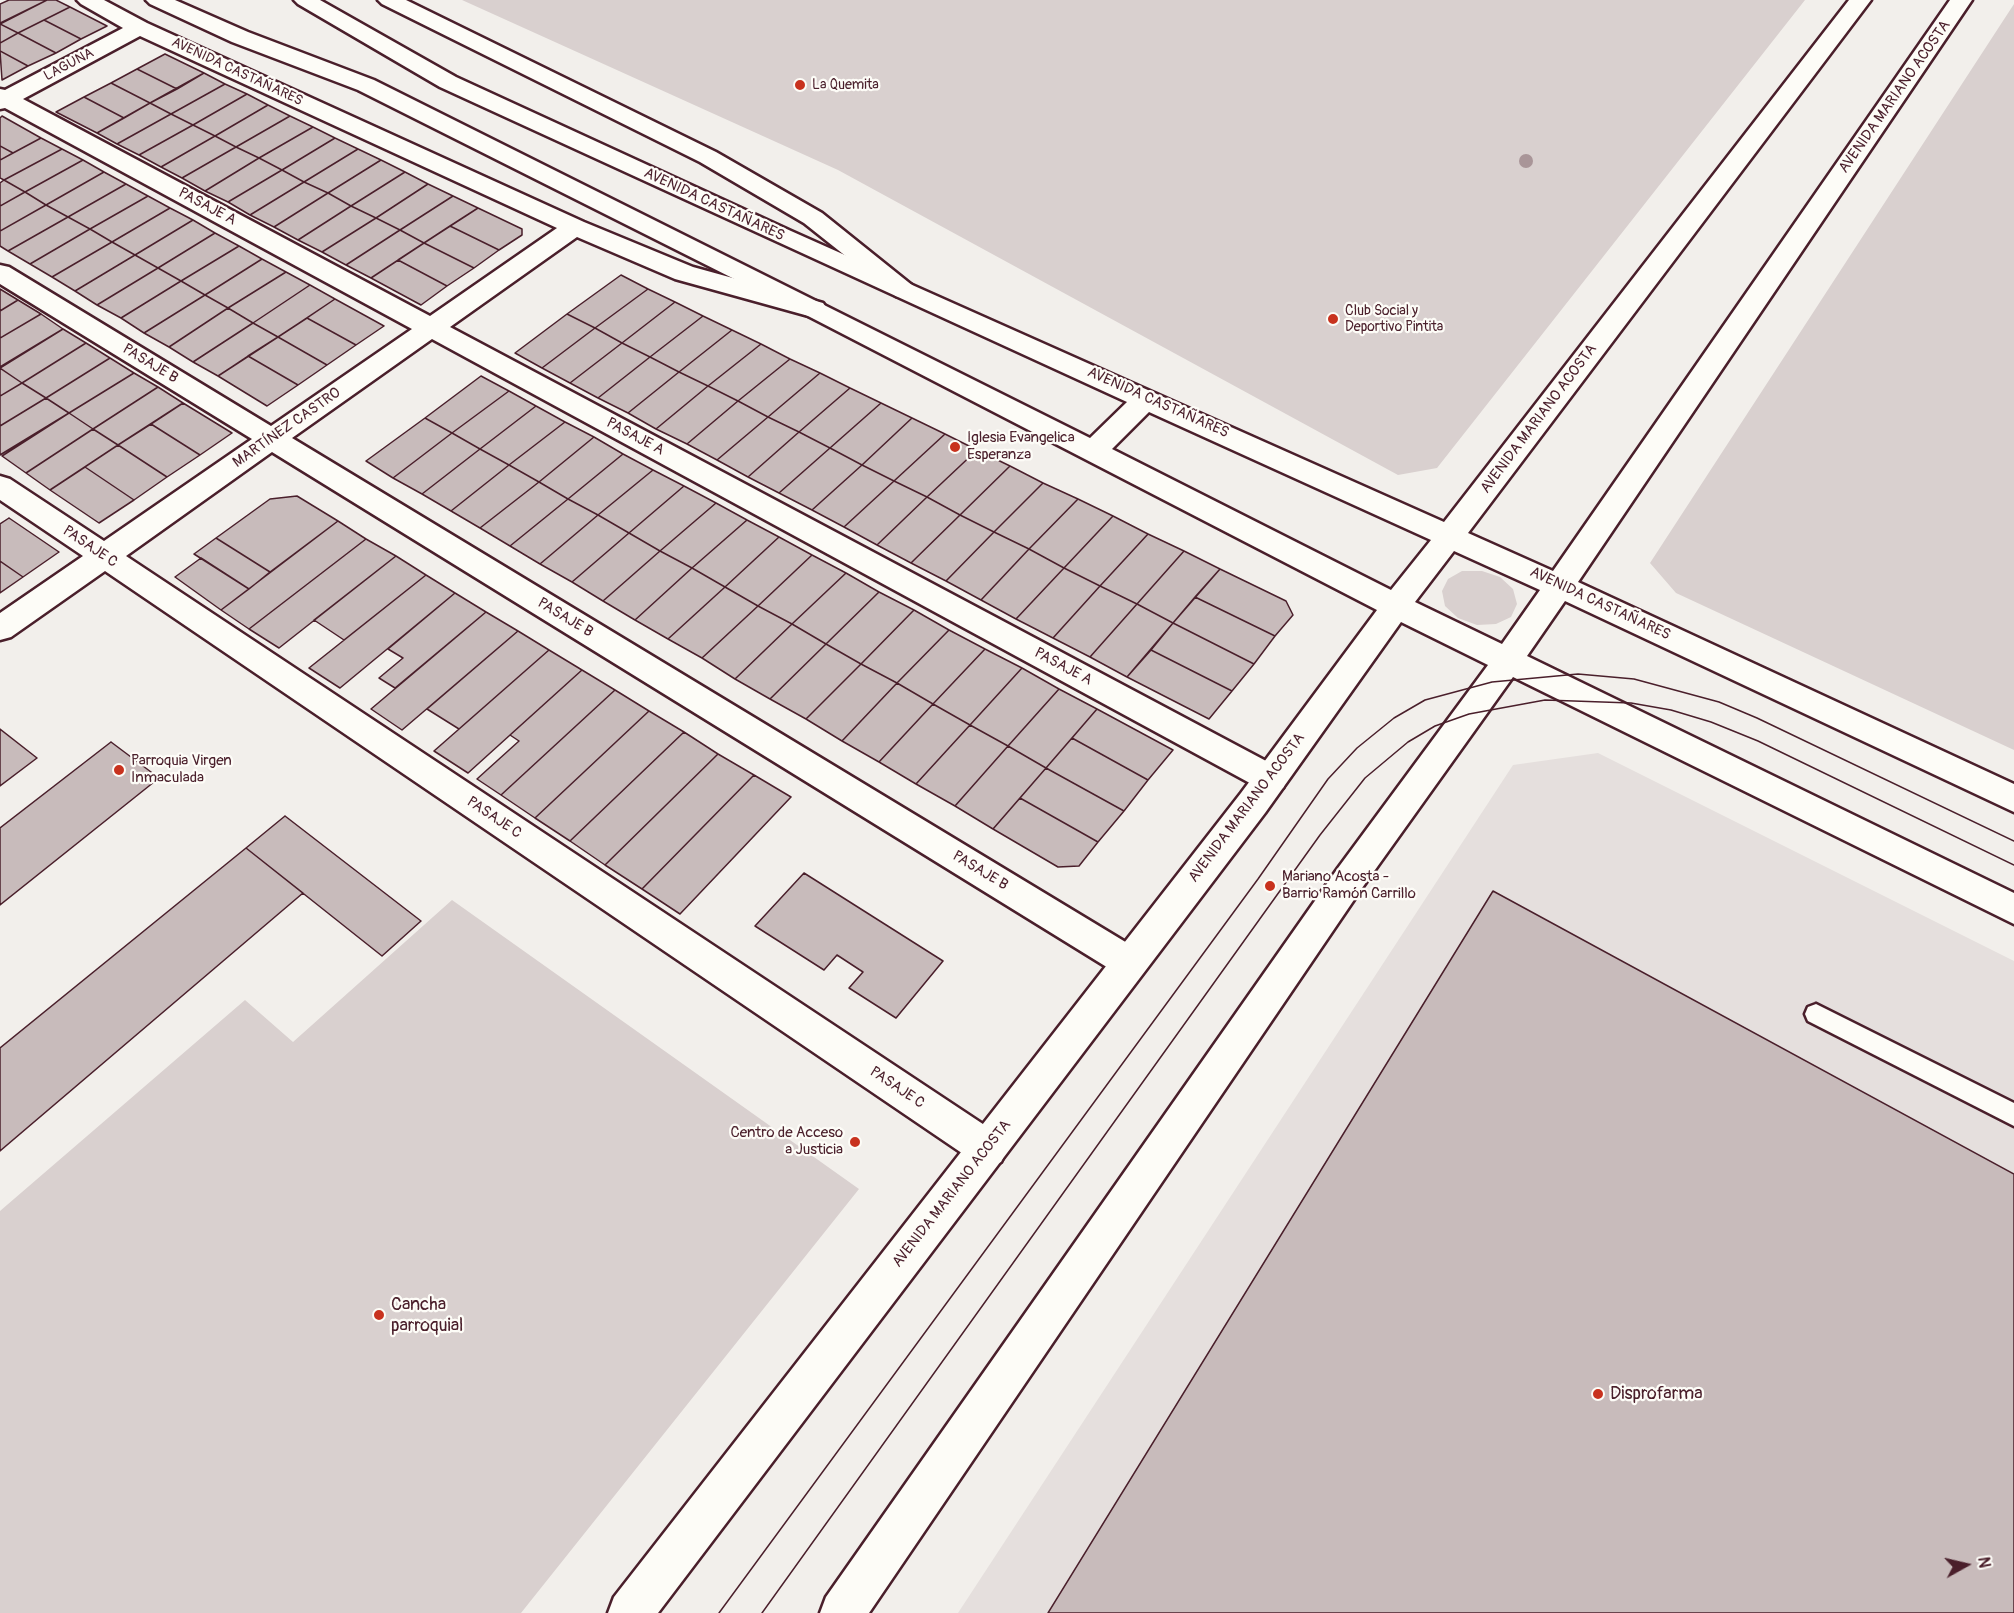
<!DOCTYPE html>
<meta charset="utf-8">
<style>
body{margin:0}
#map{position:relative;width:2014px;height:1613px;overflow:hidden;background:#f2efeb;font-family:Pangolin,sans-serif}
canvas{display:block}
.north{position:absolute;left:1936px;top:1535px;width:60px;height:60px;-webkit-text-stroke:4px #fdfcf7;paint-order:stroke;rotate:82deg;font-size:16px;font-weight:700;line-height:24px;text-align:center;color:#4a1f2b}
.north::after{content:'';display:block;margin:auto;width:21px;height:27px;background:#4a1f2b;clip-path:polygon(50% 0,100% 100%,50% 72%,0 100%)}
</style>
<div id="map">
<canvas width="2014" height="1613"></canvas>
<div class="north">N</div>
</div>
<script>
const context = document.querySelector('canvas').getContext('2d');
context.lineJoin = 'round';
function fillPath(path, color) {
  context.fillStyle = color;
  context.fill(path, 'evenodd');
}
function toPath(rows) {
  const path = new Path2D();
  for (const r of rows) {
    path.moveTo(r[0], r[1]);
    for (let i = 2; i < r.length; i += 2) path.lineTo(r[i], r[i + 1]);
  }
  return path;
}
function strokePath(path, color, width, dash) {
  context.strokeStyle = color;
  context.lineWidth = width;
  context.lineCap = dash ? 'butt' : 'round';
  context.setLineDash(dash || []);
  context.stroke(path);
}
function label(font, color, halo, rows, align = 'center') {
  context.font = font + ' Pangolin,sans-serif';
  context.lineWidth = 4.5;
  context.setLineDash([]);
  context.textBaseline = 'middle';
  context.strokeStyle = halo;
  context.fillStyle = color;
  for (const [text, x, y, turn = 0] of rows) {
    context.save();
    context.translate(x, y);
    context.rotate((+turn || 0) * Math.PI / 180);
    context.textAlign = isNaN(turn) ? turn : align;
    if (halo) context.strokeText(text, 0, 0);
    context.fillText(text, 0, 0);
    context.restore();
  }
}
fillPath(toPath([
 [1598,753,2014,961,2014,1613,958,1613,1513,765]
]), '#e5dfdd');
fillPath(toPath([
 [462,0,1805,0,1437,468,1398,475,838,170],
 [2014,4,2014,750,1676,593,1650,563],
 [1462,571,1482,571,1500,577,1513,589,1517,604,1511,617,1496,624,1477,625,1458,618,1445,606,1442,591,1448,579],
 [452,900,859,1189,521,1613,0,1613,0,1211,245,1000,293,1042]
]), '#d9d0cf');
const building = toPath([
 [9,0,47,0,0,23,0,4,9,0],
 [47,0,56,0,70,7,18,33,0,24,47,0],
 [70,7,107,26,81,39,44,20,70,7],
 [44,20,81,39,56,53,18,33,44,20],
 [0,24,18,33,0,43,0,24],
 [18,33,56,53,28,66,0,51,0,43,18,33],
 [0,51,28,66,2,80,0,51],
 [165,54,204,73,177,89,137,69,165,54],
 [137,69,177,89,150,103,111,83,137,69],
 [204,73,225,84,171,114,150,103,204,73],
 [111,83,150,103,124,118,84,97,111,83],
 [225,84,247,94,193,125,171,114,225,84],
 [247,94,268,105,215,136,193,125,247,94],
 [84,97,124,118,97,133,56,112,84,97],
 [150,103,171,114,117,144,97,133,150,103],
 [268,105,290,116,236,147,215,136,268,105],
 [171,114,193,125,139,155,117,144,171,114],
 [2,116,41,138,13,153,0,146,0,118,2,116],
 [290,116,313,127,259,158,236,147,290,116],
 [193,125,215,136,161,167,139,155,193,125],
 [313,127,335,138,282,170,259,158,313,127],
 [215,136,236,147,182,178,161,167,215,136],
 [41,138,62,149,4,180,0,178,0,160,41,138],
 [335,138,358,149,304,182,282,170,335,138],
 [0,146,13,153,0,160,0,146],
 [236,147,259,158,205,191,182,178,236,147],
 [62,149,83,160,25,192,4,180,62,149],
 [358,149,381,160,328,193,304,182,358,149],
 [259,158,282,170,228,202,205,191,259,158],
 [83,160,104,172,46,205,25,192,83,160],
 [381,160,405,172,351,206,328,193,381,160],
 [282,170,304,182,250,215,228,202,282,170],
 [104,172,126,184,68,217,46,205,104,172],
 [405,172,428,184,376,218,351,206,405,172],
 [4,180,25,192,0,206,0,183,4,180],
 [304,182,328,193,274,227,250,215,304,182],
 [126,184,148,196,90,229,68,217,126,184],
 [428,184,453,196,400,230,376,218,428,184],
 [25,192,46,205,0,231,0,206,25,192],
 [328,193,351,206,298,240,274,227,328,193],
 [148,196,170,208,112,242,90,229,148,196],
 [453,196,478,208,424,243,400,230,453,196],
 [46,205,68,217,8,251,0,246,0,231,46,205],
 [351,206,376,218,322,252,298,240,351,206],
 [170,208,193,220,135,255,112,242,170,208],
 [478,208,522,229,522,235,499,250,450,226,478,208],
 [68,217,90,229,30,264,8,251,68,217],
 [376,218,400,230,346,265,322,252,376,218],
 [193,220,215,233,158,268,135,255,193,220],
 [450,226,499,250,474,268,424,243,450,226],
 [90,229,112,242,52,277,30,264,90,229],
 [400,230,424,243,371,278,346,265,400,230],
 [215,233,239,246,181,281,158,268,215,233],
 [112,242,135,255,75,291,52,277,112,242],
 [424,243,474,268,447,286,398,260,424,243],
 [239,246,262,259,205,295,181,281,239,246],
 [135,255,158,268,97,305,75,291,135,255],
 [262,259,286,272,228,308,205,295,262,259],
 [398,260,447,286,421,305,371,278,398,260],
 [158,268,181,281,121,318,97,305,158,268],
 [286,272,310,285,253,323,228,308,286,272],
 [621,275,648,289,595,328,567,314,621,275],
 [181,281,205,295,144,333,121,318,181,281],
 [310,285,335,299,278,337,253,323,310,285],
 [0,289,18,300,0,311,0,289],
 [648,289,675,302,622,343,595,328,648,289],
 [205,295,228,308,169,347,144,333,205,295],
 [335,299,384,326,356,345,307,318,335,299],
 [18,300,41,314,0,338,0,311,18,300],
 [675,302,703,316,650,357,622,343,675,302],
 [228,308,253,323,193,362,169,347,228,308],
 [41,314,63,329,0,367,0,338,41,314],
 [567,314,595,328,542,368,515,353,567,314],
 [703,316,732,330,679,372,650,357,703,316],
 [307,318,356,345,327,365,278,337,307,318],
 [253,323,278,337,218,376,193,362,253,323],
 [595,328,622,343,570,383,542,368,595,328],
 [63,329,86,343,22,383,0,368,63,329],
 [732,330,761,344,708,386,679,372,732,330],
 [278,337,327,365,298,385,248,356,278,337],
 [86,343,110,358,46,398,22,383,86,343],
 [622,343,650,357,598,398,570,383,622,343],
 [761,344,790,359,738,401,708,386,761,344],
 [248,356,298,385,267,406,218,376,248,356],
 [650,357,679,372,628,413,598,398,650,357],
 [110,358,134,373,69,413,46,398,110,358],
 [790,359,820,373,768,417,738,401,790,359],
 [0,368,22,383,0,396,0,368],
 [679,372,708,386,656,429,628,413,679,372],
 [134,373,158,387,93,429,69,413,134,373],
 [820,373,850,388,799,432,768,417,820,373],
 [481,376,509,391,452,433,425,418,481,376],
 [22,383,46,398,0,426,0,396,22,383],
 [708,386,738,401,687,444,656,429,708,386],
 [158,387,183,403,118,445,93,429,158,387],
 [850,388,881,403,830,448,799,432,850,388],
 [509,391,536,406,480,449,452,433,509,391],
 [46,398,69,413,0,455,0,426,46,398],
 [738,401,768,417,717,460,687,444,738,401],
 [183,403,232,433,200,455,151,424,183,403],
 [881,403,912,418,862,465,830,448,881,403],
 [536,406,565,422,509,465,480,449,536,406],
 [69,413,93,429,26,473,2,456,69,413],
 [768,417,799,432,748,477,717,460,768,417],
 [425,418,452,433,393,478,366,461,425,418],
 [912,418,945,434,894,481,862,465,912,418],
 [565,422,594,437,539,482,509,465,565,422],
 [151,424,200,455,167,477,118,445,151,424],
 [93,429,118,445,50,490,26,473,93,429],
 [799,432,830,448,779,493,748,477,799,432],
 [452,433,480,449,422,494,393,478,452,433],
 [945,434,977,450,927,497,894,481,945,434],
 [594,437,623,454,568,499,539,482,594,437],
 [118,445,167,477,134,500,85,467,118,445],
 [830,448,862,465,812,510,779,493,830,448],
 [480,449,509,465,451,511,422,494,480,449],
 [977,450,1010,466,960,515,927,497,977,450],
 [623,454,653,470,598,515,568,499,623,454],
 [509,465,539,482,480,528,451,511,509,465],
 [862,465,894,481,844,527,812,510,862,465],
 [1010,466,1043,483,994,532,960,515,1010,466],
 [85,467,134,500,99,523,50,490,85,467],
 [653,470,684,486,629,533,598,515,653,470],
 [894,481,927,497,877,545,844,527,894,481],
 [539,482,568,499,510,546,480,528,539,482],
 [1043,483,1078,499,1029,549,994,532,1043,483],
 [684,486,716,503,660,551,629,533,684,486],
 [297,496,338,521,270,572,216,538,270,499,297,496],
 [927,497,960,515,911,563,877,545,927,497],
 [568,499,598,515,540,564,510,546,568,499],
 [1078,499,1113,516,1064,568,1029,549,1078,499],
 [716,503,747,520,692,568,660,551,716,503],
 [598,515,629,533,572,582,540,564,598,515],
 [960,515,994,532,946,581,911,563,960,515],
 [1113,516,1148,534,1100,586,1064,568,1113,516],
 [9,518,59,552,23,577,0,561,0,524,9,518],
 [747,520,779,537,725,587,692,568,747,520],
 [338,521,366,539,249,629,221,610,338,521],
 [994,532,1029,549,981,600,946,581,994,532],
 [629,533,660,551,603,601,572,582,629,533],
 [1148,534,1184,551,1137,604,1100,586,1148,534],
 [779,537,812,555,758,606,725,587,779,537],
 [216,538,270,572,249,589,194,554,216,538],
 [366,539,396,556,279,648,249,629,366,539],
 [1029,549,1064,568,1016,619,981,600,1029,549],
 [660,551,692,568,635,620,603,601,660,551],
 [1184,551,1220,569,1173,623,1137,604,1184,551],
 [812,555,846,573,792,624,758,606,812,555],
 [396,556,426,575,344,640,314,620,396,556],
 [201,558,249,589,221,610,175,577,201,558],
 [0,561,23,577,0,593,0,561],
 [692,568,725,587,668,639,635,620,692,568],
 [1064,568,1100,586,1053,638,1016,619,1064,568],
 [1220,569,1286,601,1293,615,1275,636,1195,597,1220,569],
 [846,573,879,592,826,644,792,624,846,573],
 [426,575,455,593,340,688,309,668,426,575],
 [1100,586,1137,604,1090,657,1053,638,1100,586],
 [725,587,758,606,702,658,668,639,725,587],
 [879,592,914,610,861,664,826,644,879,592],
 [455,593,486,612,395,688,379,678,403,658,388,649,455,593],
 [1195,597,1275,636,1254,664,1173,623,1195,597],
 [1137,604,1173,623,1127,677,1090,657,1137,604],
 [758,606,792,624,735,679,702,658,758,606],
 [914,610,949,630,897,683,861,664,914,610],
 [486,612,518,631,402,730,371,709,486,612],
 [1173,623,1254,664,1232,691,1151,650,1173,623],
 [792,624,826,644,770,699,735,679,792,624],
 [949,630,985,649,933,704,897,683,949,630],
 [518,631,549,650,459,729,427,709,518,631],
 [826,644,861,664,806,719,770,699,826,644],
 [985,649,1022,668,970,725,933,704,985,649],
 [549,650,582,670,468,773,434,751,549,650],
 [1151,650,1232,691,1209,719,1127,677,1151,650],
 [861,664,897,683,842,741,806,719,861,664],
 [1022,668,1059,689,1008,746,970,725,1022,668],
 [582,670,615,690,501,795,477,779,519,741,510,735,582,670],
 [897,683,933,704,879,762,842,741,897,683],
 [1059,689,1097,709,1046,768,1008,746,1059,689],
 [615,690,649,711,535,818,501,795,615,690],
 [933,704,970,725,916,784,879,762,933,704],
 [1097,709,1173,750,1148,780,1072,738,1097,709],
 [649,711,684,732,570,841,535,818,649,711],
 [970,725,1008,746,955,806,916,784,970,725],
 [0,729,37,758,0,786,0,729],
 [684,732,718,754,605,865,570,841,684,732],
 [1072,738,1148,780,1124,811,1046,768,1072,738],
 [111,742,159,778,0,905,0,828,111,742],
 [1008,746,1046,768,993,829,955,806,1008,746],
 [718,754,754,775,642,889,605,865,718,754],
 [1046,768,1124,811,1098,842,1020,798,1046,768],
 [754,775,791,797,680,914,642,889,754,775],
 [1020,798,1098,842,1079,866,1058,867,993,829,1020,798],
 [285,816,421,921,382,956,246,848,285,816],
 [246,848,303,893,0,1151,0,1048,246,848],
 [804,873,943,961,896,1018,849,988,863,972,837,955,824,970,755,926,804,873],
 [1493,891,2014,1174,2014,1613,1048,1613,1493,891]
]);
fillPath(building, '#c8bbbb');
strokePath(building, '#4a1f2b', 1.5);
const service = toPath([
 [1816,1004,2014,1103,2014,1126,1808,1021,1805,1014,1808,1007,1816,1004]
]);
const minor = toPath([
 [77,0,104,0,147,23,584,222,693,267,823,303,827,309,823,315,814,317,805,315,675,279,577,237,450,327,1283,770,1287,779,1283,788,1271,792,1259,788,432,339,292,438,1142,952,1148,963,1142,974,1130,978,1118,974,272,452,126,556,1001,1136,1007,1149,1001,1162,988,1167,975,1162,105,571,11,637,0,640,0,613,83,556,0,500,0,476,10,479,104,541,252,439,0,284,0,265,9,267,271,426,412,329,5,108,0,109,0,89,5,90,123,28,81,4,77,0],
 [140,36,557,228,430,316,23,99,140,36]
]);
const secondary = toPath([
 [146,0,175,0,248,32,374,80,1090,438,1127,402,440,87,298,4,294,0,320,0,456,77,791,231,1444,522,1849,0,1871,0,1468,533,1553,571,1950,0,1972,0,1578,582,2014,784,2014,812,1565,601,1527,656,2014,893,2014,924,1513,677,1362,888,869,1613,820,1613,826,1597,1338,868,1488,665,1401,622,1265,813,658,1613,608,1613,614,1597,1241,793,1377,610,812,318,358,90,232,42,150,4,146,0],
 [1149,412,1431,540,1391,590,1112,449,1149,412],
 [1454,551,1540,590,1502,644,1415,602,1454,551]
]);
const motorway = toPath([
 [378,0,406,0,716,152,822,213,918,290,914,296,905,298,896,296,804,223,700,162,382,4,378,0]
]);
strokePath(service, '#4a1f2b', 5);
strokePath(minor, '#4a1f2b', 5);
strokePath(secondary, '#4a1f2b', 5);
strokePath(motorway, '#4a1f2b', 5);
fillPath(service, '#fdfcf7');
fillPath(minor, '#fdfcf7');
fillPath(secondary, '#fdfcf7');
fillPath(motorway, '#fdfcf7');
strokePath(toPath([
 [719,1613,1258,879,1328,779,1357,748,1394,718,1425,700,1492,682,1578,674,1634,679,1719,702,1757,718,2014,841],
 [762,1613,1320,835,1365,778,1408,742,1435,726,1469,714,1545,700,1631,703,1671,710,1711,722,1758,741,2014,865]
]), '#4a1f2b', 1.5);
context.fillStyle = '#a99598';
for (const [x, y] of [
 [1526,161]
]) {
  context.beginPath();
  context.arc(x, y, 7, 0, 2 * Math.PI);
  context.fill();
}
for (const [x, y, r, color] of [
 [800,85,6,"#c8321e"],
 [1333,319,6,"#c8321e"],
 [955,447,6,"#c8321e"],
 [119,770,6,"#c8321e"],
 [1270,886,6,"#c8321e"],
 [855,1142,6,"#c8321e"],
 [379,1315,6,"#c8321e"],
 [1598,1394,6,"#c8321e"]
]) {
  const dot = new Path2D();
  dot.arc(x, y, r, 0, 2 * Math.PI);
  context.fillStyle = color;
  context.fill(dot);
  strokePath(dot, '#fdfcf7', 2);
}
label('14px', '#4a1f2b', '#fdfcf7', [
 ["LAGUNA",69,65,-28],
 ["AVENIDA CASTAÑARES",237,72,25]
]);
label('14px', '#4a1f2b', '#fdfcf7', [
 ["La Quemita",812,85],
 ["Club Social y",1345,311],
 ["Deportivo Pintita",1345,327]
], 'left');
label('15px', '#4a1f2b', '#fdfcf7', [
 ["AVENIDA MARIANO ACOSTA",1895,97,-55],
 ["AVENIDA CASTAÑARES",714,205,25],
 ["PASAJE A",207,207,28],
 ["PASAJE B",150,364,31],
 ["AVENIDA CASTAÑARES",1158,403,24],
 ["AVENIDA MARIANO ACOSTA",1539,419,-53],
 ["MARTÍNEZ CASTRO",287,428,-35],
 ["PASAJE A",635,437,28],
 ["PASAJE C",90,547,34],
 ["AVENIDA CASTAÑARES",1600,604,25],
 ["PASAJE B",565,618,31],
 ["PASAJE A",1063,667,28],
 ["AVENIDA MARIANO ACOSTA",1247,808,-53],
 ["PASAJE C",494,818,34],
 ["PASAJE B",980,871,31],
 ["PASAJE C",897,1088,34],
 ["AVENIDA MARIANO ACOSTA",952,1194,-52]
]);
label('15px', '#4a1f2b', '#fdfcf7', [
 ["Iglesia Evangelica",967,438],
 ["Esperanza",967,455],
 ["Parroquia Virgen",131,761],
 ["Inmaculada",131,778],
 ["Mariano Acosta -",1282,877],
 ["Barrio Ramón Carrillo",1282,894],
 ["Centro de Acceso",843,1133,"right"],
 ["a Justicia",843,1150,"right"]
], 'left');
label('18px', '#4a1f2b', '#fdfcf7', [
 ["Cancha",391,1305],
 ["parroquial",391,1326],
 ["Disprofarma",1610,1394]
], 'left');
</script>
